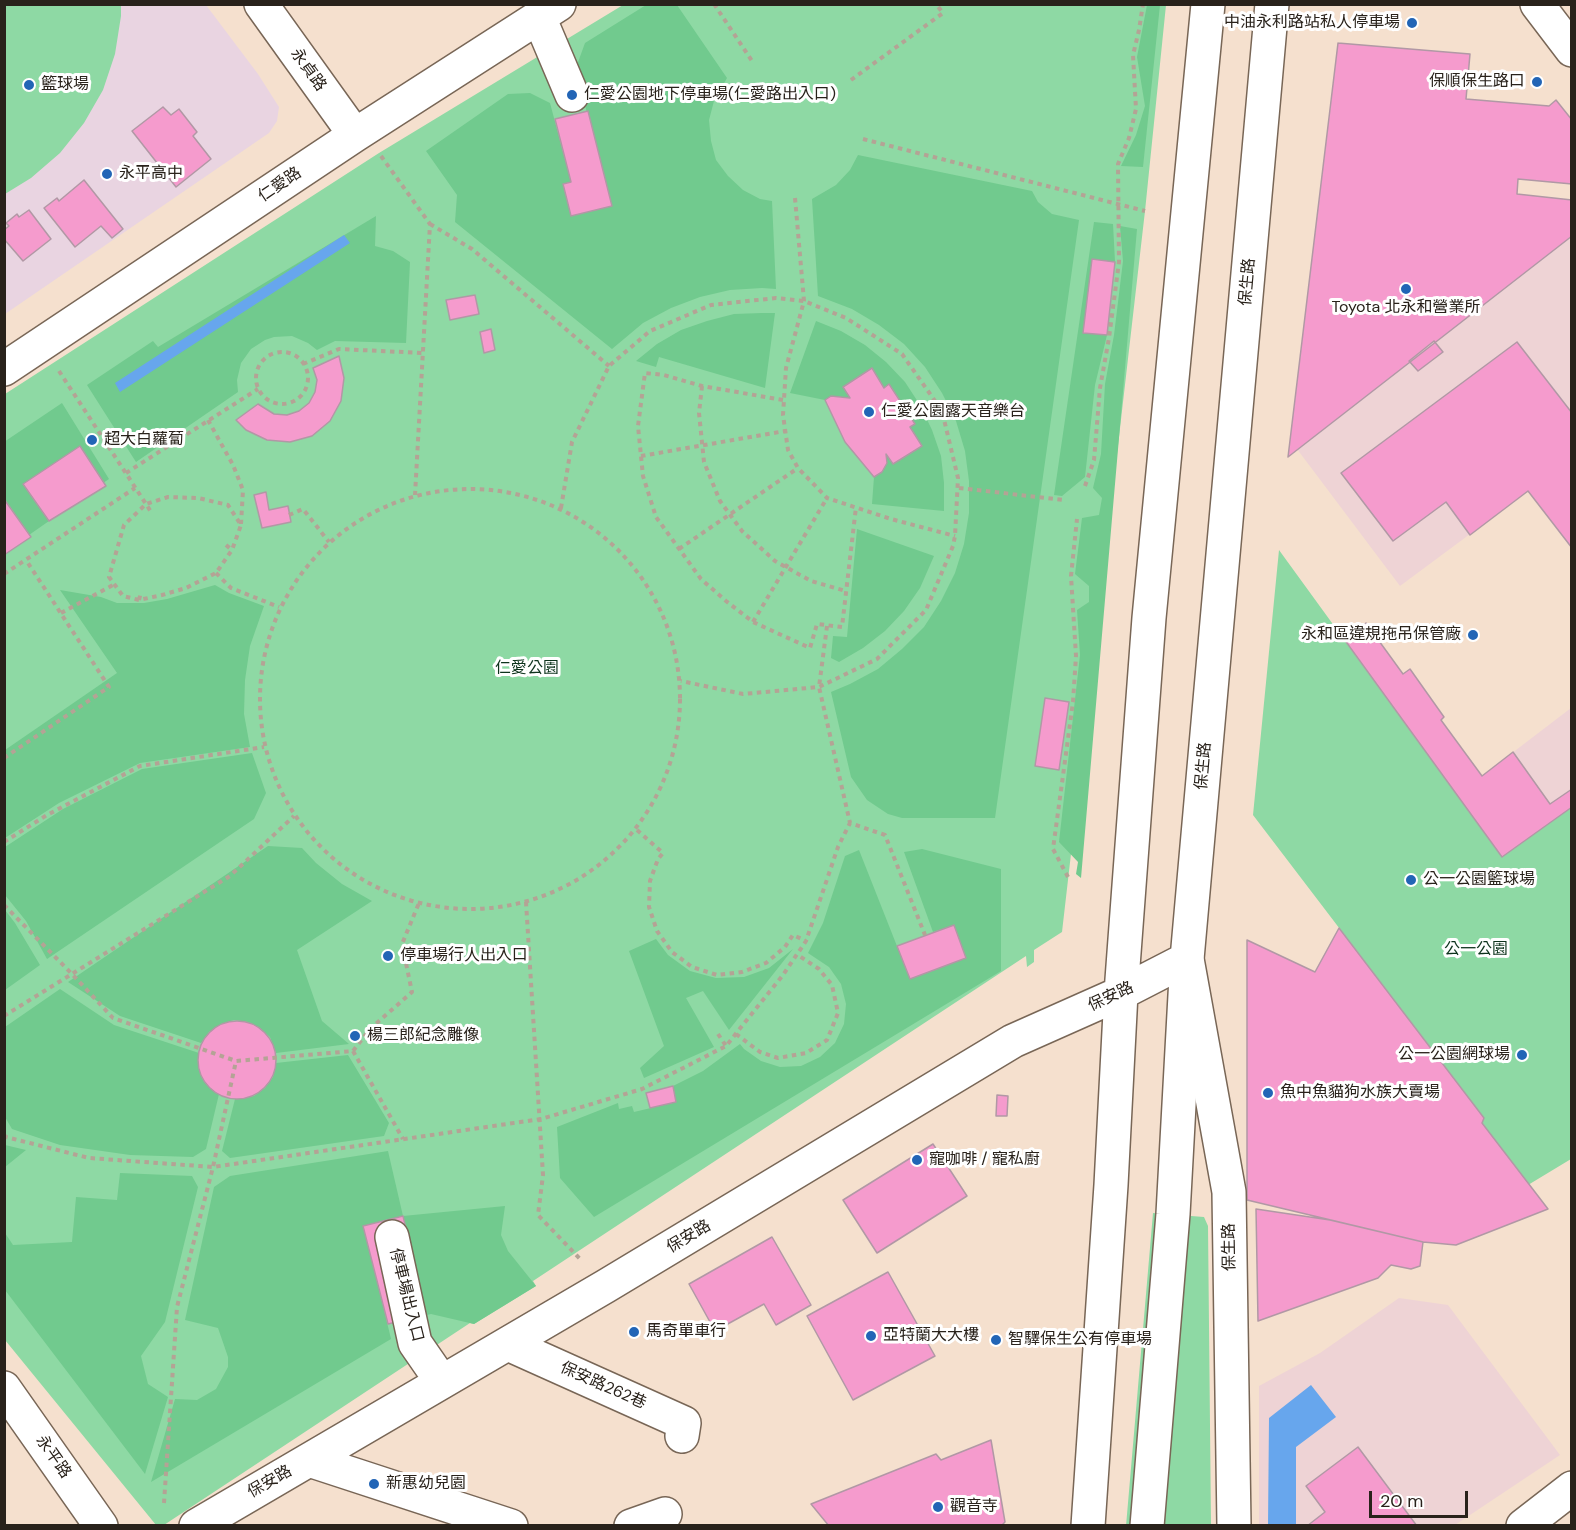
<!DOCTYPE html>
<meta charset="utf-8">
<style>
body{margin:0}
#map{position:relative;width:1576px;height:1530px;overflow:hidden;background:#f5e0ce;font-family:"DM Sans",sans-serif}
canvas{display:block}
.frame{position:absolute;inset:0;border:6px solid #29221b;pointer-events:none}
.scale{position:absolute;left:1369px;top:1491px;width:99px;height:27px;box-sizing:border-box;border:3px solid #29221b;border-top:0;padding-left:8px;font-size:18px;line-height:21px;white-space:nowrap;color:#29221b;-webkit-text-stroke:4px #fff;paint-order:stroke}
</style>
<div id="map">
<canvas width="1576" height="1530"></canvas>
<div class="frame"></div>
<div class="scale">20 m</div>
</div>
<script>
const context = document.querySelector('canvas').getContext('2d');
context.lineJoin = 'round';
function fillPath(path, color) {
  context.fillStyle = color;
  context.fill(path, 'evenodd');
}
function toPath(rows) {
  const path = new Path2D();
  for (const r of rows) {
    if (r.length === 3) {
      path.moveTo(r[0] + r[2], r[1]);
      path.arc(r[0], r[1], r[2], 0, 2 * Math.PI);
      continue;
    }
    path.moveTo(r[0], r[1]);
    for (let i = 2; i < r.length; i += 2) path.lineTo(r[i], r[i + 1]);
  }
  return path;
}
function strokePath(path, color, width, dash) {
  context.strokeStyle = color;
  context.lineWidth = width;
  context.lineCap = dash ? 'butt' : 'round';
  context.setLineDash(dash || []);
  context.stroke(path);
}
function label(font, color, halo, rows, align = 'center') {
  context.font = font + ' "DM Sans","Noto Sans TC",sans-serif';
  context.lineWidth = 6;
  context.setLineDash([]);
  context.textBaseline = 'middle';
  context.strokeStyle = halo;
  context.fillStyle = color;
  for (const [text, x, y, turn = 0] of rows) {
    context.save();
    context.translate(x, y);
    context.rotate((+turn || 0) * Math.PI / 180);
    context.textAlign = isNaN(turn) ? turn : align;
    if (halo) context.strokeText(text, 0, 0);
    context.fillText(text, 0, 0);
    context.restore();
  }
}
fillPath(toPath([
 [1571,233,1571,548,1528,491,1400,586,1297,449],
 [1366,623,1403,674,1410,669,1444,717,1441,720,1482,776,1571,708,1571,807,1502,857,1344,639],
 [1399,1298,1448,1305,1560,1455,1455,1525,1259,1525,1259,1386,1320,1353]
]), '#eed3d5');
fillPath(toPath([
 [5,5,206,5,258,74,279,107,277,121,269,133,5,314]
]), '#e9d4e1');
fillPath(toPath([
 [4,5,121,5,121,16,115,54,103,90,84,123,60,153,31,178,5,194],
 [623,5,1166,5,1145,211,1062,932,1034,950,1034,962,1027,967,1026,956,533,1281,536,1286,474,1324,470,1323,164,1525,156,1525,5,1340,5,394,379,153],
 [1279,550,1502,857,1571,807,1571,1159,1528,1185,1482,1123,1484,1118,1253,815],
 [1153,1213,1204,1217,1208,1226,1211,1525,1126,1526]
]), '#8ed9a4');
fillPath(toPath([
 [646,5,677,5,727,78,714,101,709,120,711,141,716,160,728,176,743,190,760,199,772,201,776,289,762,288,730,290,700,297,671,308,643,323,612,349,455,222,457,195,426,151,508,94,530,93,550,103,571,182,563,184,571,216,611,206,579,82,577,65,585,43],
 [1147,5,1160,5,1143,167,1121,166,1136,135,1145,106,1137,57],
 [858,155,1032,191,1038,202,1052,214,1079,220,995,818,902,818,888,814,867,800,851,777,831,692,850,684,878,669,902,649,924,627,941,601,955,573,964,544,969,513,969,481,965,451,956,421,942,393,925,367,904,344,879,325,852,309,818,296,812,199,836,185,850,170],
 [376,216,375,246,393,251,410,262,406,343,335,341,317,350,308,343,292,336,274,337,265,340,251,349,241,363,237,380,238,392,136,462,87,385,153,341,158,347],
 [1094,222,1113,224,1115,262,1107,335,1095,385,1085,477,1062,496,1054,495],
 [1120,226,1137,229,1081,878,1076,874,1078,862,1059,842,1080,655,1077,610,1089,602,1089,586,1075,574,1082,518,1099,515,1102,498,1093,488,1101,454,1105,384,1114,335,1123,261],
 [762,313,775,313,765,388,659,357,656,367,636,361,657,344,681,330,707,321,734,314],
 [816,321,841,331,865,345,886,362,905,382,920,405,932,430,941,456,944,483,944,511,872,504,874,477,882,472,887,463,886,454,893,464,922,446,910,427,889,384,884,388,872,369,843,387,850,398,832,396,825,400,790,393],
 [62,403,109,479,103,483,80,446,24,484,49,521,29,535,5,499,4,442],
 [857,529,934,556,920,588,904,611,885,631,863,648,839,662,831,658,833,636,847,637],
 [215,585,229,593,264,606,250,646,245,680,244,714,250,747,140,763,59,803,5,838,5,750,117,673,60,590,101,597,117,603,144,603,167,599],
 [252,753,266,793,254,819,47,959,26,921,5,895,5,847,63,809,142,769],
 [268,846,302,848,316,863,342,884,372,901,297,950,322,1021,349,1044,276,1053,270,1037,260,1028,248,1022,234,1020,221,1024,209,1032,201,1043,120,1016,68,982],
 [922,849,1001,869,1001,971,594,1217,560,1178,557,1127,618,1103,619,1109,632,1106,634,1112,676,1102,673,1086,703,1071,740,1044,744,1049,761,1061,780,1067,801,1066,820,1057,835,1043,844,1024,846,1004,841,984,829,967,808,953,823,923,845,856,859,850,910,979,966,958,954,925,933,932,904,852],
 [5,910,15,923,40,965,5,990],
 [656,939,668,955,690,971,716,978,744,977,769,968,793,949,729,1030,703,991,686,998,714,1047,644,1078,640,1068,664,1046,629,951],
 [60,989,114,1025,199,1053,199,1070,205,1082,219,1094,206,1149,193,1157,130,1155,60,1145,12,1129,5,1117,5,1027],
 [348,1055,389,1123,384,1136,230,1158,222,1151,235,1099,254,1096,265,1088,273,1077,276,1063],
 [5,1145,26,1150,5,1167,4,1145],
 [388,1151,403,1216,505,1206,501,1235,508,1251,536,1286,474,1324,431,1314,422,1316,364,1226,391,1339,151,1482,175,1399,197,1400,216,1389,228,1367,228,1357,218,1328,185,1320,214,1187,230,1176],
 [120,1173,192,1176,198,1187,165,1322,141,1356,148,1384,168,1397,145,1474,5,1290,5,1233,13,1245,72,1242,76,1197,117,1200]
]), '#71ca8e');
fillPath(toPath([
 [344,235,350,243,120,392,115,383],
 [1311,1385,1336,1417,1296,1447,1296,1525,1268,1525,1269,1418]
]), '#67a6ed');
const building = toPath([
 [1338,43,1470,54,1466,99,1549,106,1556,100,1572,120,1572,184,1518,179,1517,194,1572,200,1572,236,1288,457,1338,43],
 [163,107,171,115,179,109,197,132,193,136,211,159,176,187,132,131,163,107],
 [588,111,612,206,571,216,563,184,571,182,555,119,588,111],
 [84,180,123,229,112,238,101,226,75,247,44,208,57,198,59,201,84,180],
 [29,210,51,239,23,261,4,239,4,230,9,226,6,223,17,214,19,217,29,210],
 [1092,259,1115,262,1107,335,1083,333,1092,259],
 [475,295,479,314,450,320,446,300,475,295],
 [491,329,495,350,484,353,480,332,491,329],
 [1434,341,1443,352,1418,371,1409,361,1434,341],
 [1517,342,1572,413,1572,548,1528,491,1470,535,1446,502,1393,541,1341,473,1517,342],
 [339,356,344,378,341,401,330,421,312,436,290,442,267,440,246,430,236,420,258,404,274,414,287,415,299,411,309,403,315,392,317,380,313,368,339,356],
 [872,368,884,388,889,384,915,424,910,427,922,446,893,464,886,454,887,463,882,472,874,477,845,442,825,400,831,396,850,398,843,387,872,368],
 [80,446,106,486,49,521,23,484,80,446],
 [266,492,269,510,288,506,291,522,262,528,254,495,266,492],
 [4,499,31,537,4,555,4,499],
 [1366,623,1403,674,1410,669,1444,717,1441,720,1482,776,1513,752,1550,804,1572,789,1572,807,1502,857,1344,639,1366,623],
 [1045,698,1069,702,1059,770,1035,766,1045,698],
 [954,925,966,958,910,979,897,946,954,925],
 [1339,928,1484,1118,1482,1123,1548,1209,1456,1245,1423,1242,1247,1200,1247,940,1315,972,1339,928],
 [237,1060,39],
 [673,1086,676,1102,650,1108,646,1093,673,1086],
 [997,1095,1008,1096,1007,1116,996,1116,997,1095],
 [933,1144,967,1196,877,1253,843,1200,933,1144],
 [1256,1209,1330,1220,1423,1242,1420,1266,1411,1269,1391,1265,1378,1278,1258,1321,1256,1209],
 [403,1216,411,1249,422,1316,388,1324,363,1226,403,1216],
 [772,1237,811,1305,776,1325,764,1304,715,1331,689,1284,772,1237],
 [888,1272,935,1356,853,1400,807,1316,888,1272],
 [991,1440,1005,1522,1001,1526,829,1526,811,1504,936,1454,941,1460,991,1440],
 [1358,1447,1417,1526,1307,1526,1325,1512,1306,1486,1358,1447]
]);
fillPath(building, '#f59bcd');
strokePath(building, '#b198a5', 1.5);
const minor = toPath([
 [261,4,355,135],
 [1537,4,1572,50],
 [539,17,572,95],
 [4,369,355,135,559,4],
 [392,1237,415,1343,442,1382],
 [508,1344,684,1423,682,1436],
 [4,1388,101,1526],
 [309,1460,511,1526],
 [196,1526,606,1286,1013,1041,1121,993,1187,959],
 [631,1526,665,1514],
 [1088,1526,1111,1185,1121,993,1149,618,1208,4],
 [1234,1526,1229,1192,1187,959,1272,4]
]);
const major = toPath([
 [1523,1526,1572,1488]
]);
const highway = toPath([
 [1147,1526,1173,1214,1187,959]
]);
strokePath(minor, '#786656', 36);
strokePath(major, '#786656', 36);
strokePath(highway, '#786656', 36);
strokePath(toPath([
 [714,4,752,61],
 [851,80,943,13,936,4],
 [863,139,1145,211],
 [381,156,430,224,415,495],
 [795,198,804,301,786,368,783,415,788,450,798,468,827,498,891,519,955,536],
 [430,224,472,249,609,366],
 [282,378,26],
 [303,364,339,349,423,353],
 [59,371,146,504,124,525,109,577,123,596,139,600,162,595,186,588,216,573,232,550,241,525,228,505,198,498,168,497,146,504,151,512],
 [702,386,699,413,704,462,720,501,742,531,775,561,811,581,846,591],
 [783,400,702,386,664,375,645,373,638,426,643,476,656,517,701,579,726,601,753,622,810,648,817,624,842,627,856,507],
 [208,420,233,465,243,490,241,524],
 [641,456,785,431],
 [126,473,258,389],
 [1085,486,1094,460,1100,388,1109,338,1119,262,1118,164,1129,138,1136,109,1133,55,1139,30,1143,4],
 [959,488,1064,500],
 [470,699,210],
 [561,508,572,442,609,366,650,331,711,305,776,298,804,301,846,318,902,354,942,411,958,478,955,536,953,546,926,610,877,659,819,687,743,694,681,681],
 [289,515,303,509,329,542],
 [226,545,232,550],
 [679,549,798,468],
 [216,573,231,588,279,607],
 [4,574,135,488],
 [139,600,141,592],
 [61,613,113,585],
 [753,622,827,498],
 [827,626,819,687,850,823,885,835,925,935],
 [4,758,109,687,26,560],
 [637,830,663,853,658,859,650,881,649,907,657,931,672,952,692,967,717,975,742,972,766,963,785,947,793,935,806,941],
 [4,842,47,815,140,766,264,747],
 [1068,877,1053,849,1073,702,1076,656,1071,576,1077,519],
 [526,902,543,1175,538,1215,582,1261],
 [4,905,72,974,113,1018,236,1061],
 [4,1016,230,876,294,816],
 [718,1034,726,1046],
 [736,1034,760,1052,778,1058,806,1053,827,1040,838,1013,832,985,819,969,798,955],
 [353,1051,403,1139],
 [4,1135,6,1137,89,1158,213,1167,541,1119,642,1089,726,1046,783,975,806,941,838,847,850,823],
 [164,1503,177,1307,213,1167,236,1061,353,1051,370,1029,412,992,402,944,419,903]
]), '#b4a395', 4, [4.5, 4.5]);
strokePath(minor, '#fff', 33);
strokePath(major, '#fff', 33);
strokePath(highway, '#fff', 33);
for (const [x, y, r, color] of [
 [1412,23,6,"#2265b6"],
 [1537,82,6,"#2265b6"],
 [29,85,6,"#2265b6"],
 [572,95,6,"#2265b6"],
 [107,174,6,"#2265b6"],
 [1406,289,6,"#2265b6"],
 [869,412,6,"#2265b6"],
 [92,440,6,"#2265b6"],
 [1473,635,6,"#2265b6"],
 [1411,880,6,"#2265b6"],
 [388,956,6,"#2265b6"],
 [355,1036,6,"#2265b6"],
 [1522,1055,6,"#2265b6"],
 [1268,1093,6,"#2265b6"],
 [917,1160,6,"#2265b6"],
 [634,1332,6,"#2265b6"],
 [871,1336,6,"#2265b6"],
 [996,1340,6,"#2265b6"],
 [374,1484,6,"#2265b6"],
 [938,1507,6,"#2265b6"]
]) {
  const dot = new Path2D();
  dot.arc(x, y, r, 0, 2 * Math.PI);
  context.fillStyle = color;
  context.fill(dot);
  strokePath(dot, '#fff', 2);
}
label('16px', '#29221b', '#fff', [
 ["中油永利路站私人停車場",1400,23,"right"],
 ["保順保生路口",1525,82,"right"],
 ["籃球場",41,85],
 ["仁愛公園地下停車場(仁愛路出入口)",584,95],
 ["永平高中",119,174],
 ["Toyota 北永和營業所",1406,308,"center"],
 ["仁愛公園露天音樂台",881,412],
 ["超大白蘿蔔",104,440],
 ["永和區違規拖吊保管廠",1461,635,"right"],
 ["公一公園籃球場",1423,880],
 ["停車場行人出入口",400,956],
 ["楊三郎紀念雕像",367,1036],
 ["公一公園網球場",1510,1055,"right"],
 ["魚中魚貓狗水族大賣場",1280,1093],
 ["寵咖啡 / 寵私廚",929,1160],
 ["馬奇單車行",646,1332],
 ["亞特蘭大大樓",883,1336],
 ["智驛保生公有停車場",1008,1340],
 ["新惠幼兒園",386,1484],
 ["觀音寺",950,1507]
], 'left');
label('16px', '#29221b', '#fff', [
 ["永貞路",308,70,54],
 ["仁愛路",280,185,-34],
 ["保生路",1248,282,-85],
 ["保生路",1204,766,-85],
 ["保安路",1111,997,-25],
 ["保安路",689,1237,-31],
 ["保生路",1230,1247,-91],
 ["停車場出入口",406,1295,76],
 ["保安路262巷",603,1386,24],
 ["永平路",53,1457,55],
 ["保安路",270,1482,-30]
]);
label('16px', '#0d331c', '#fff', [
 ["仁愛公園",527,669],
 ["公一公園",1476,950]
]);
</script>
